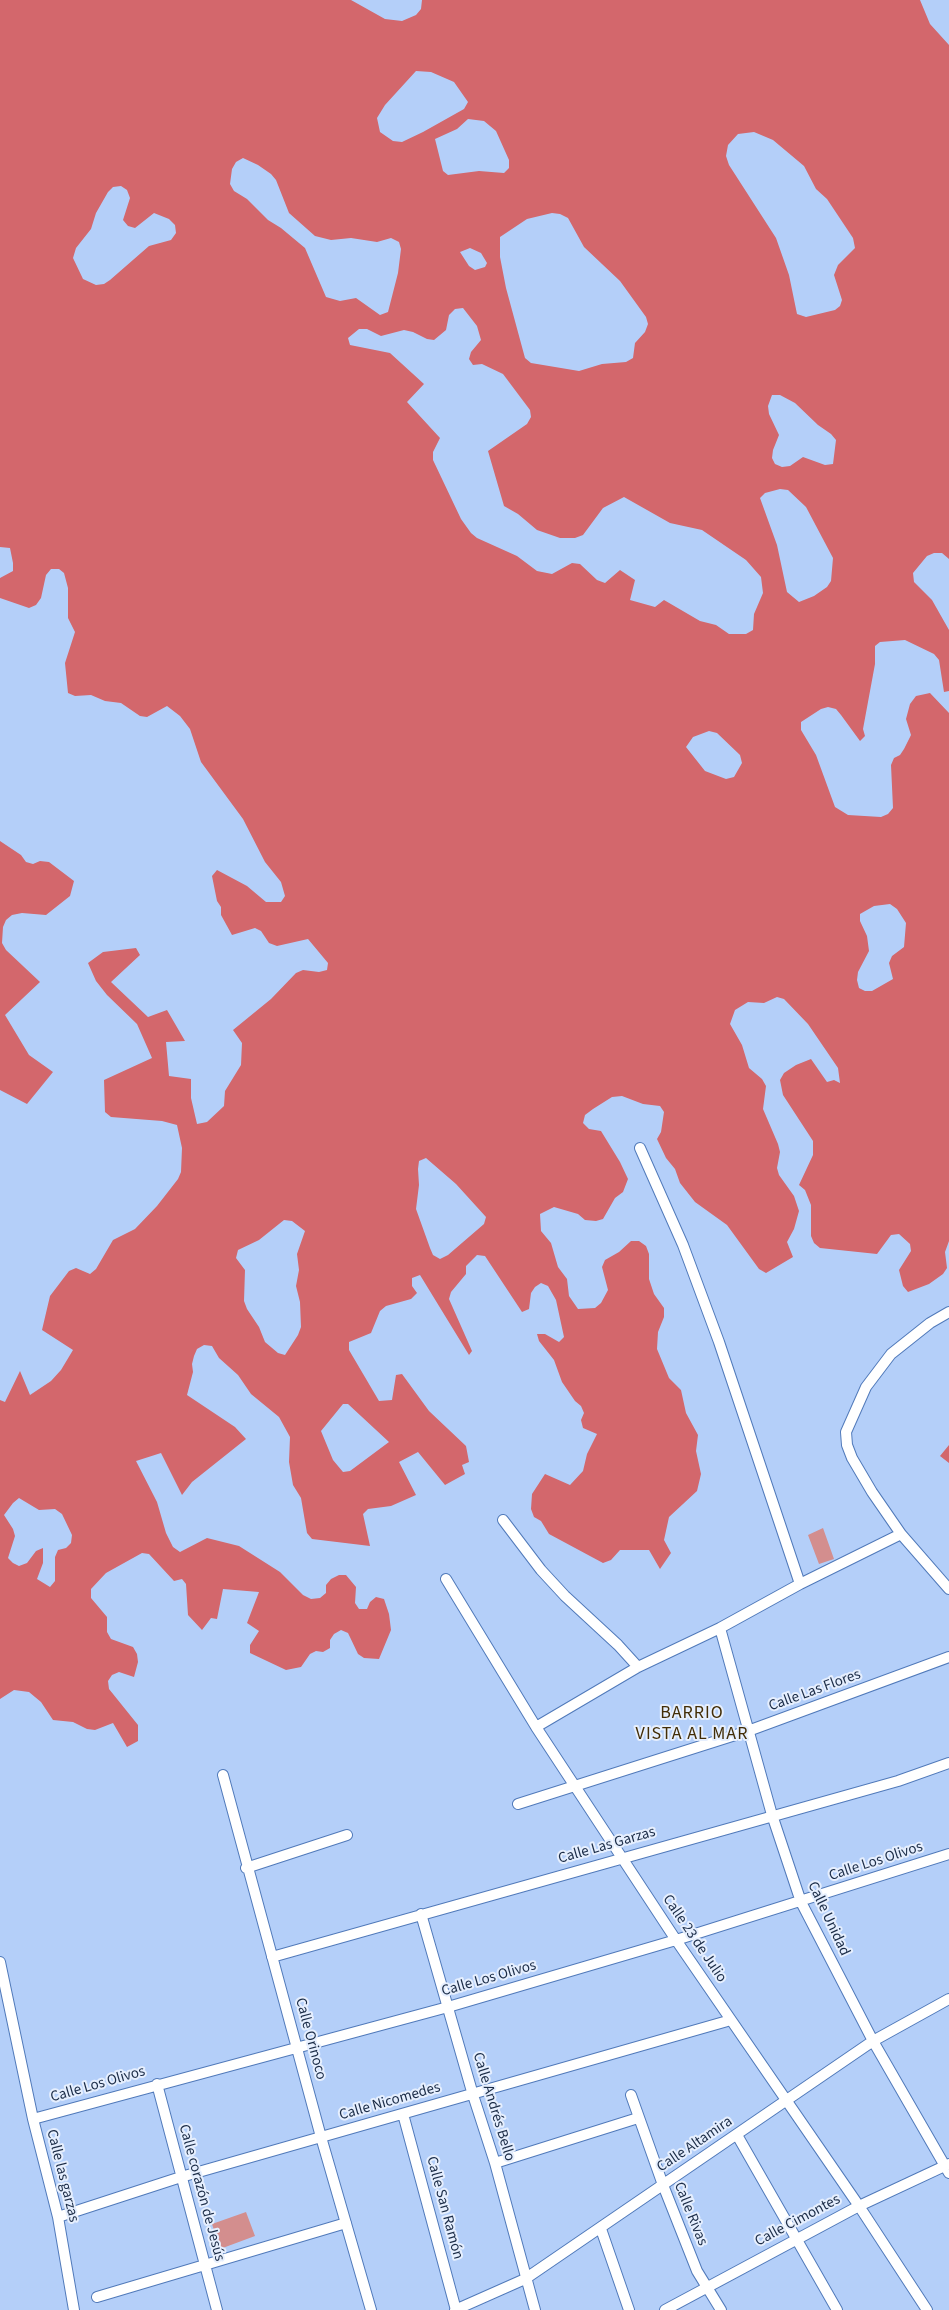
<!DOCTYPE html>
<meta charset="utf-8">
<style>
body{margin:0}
canvas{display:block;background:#b4cff9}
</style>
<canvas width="949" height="2310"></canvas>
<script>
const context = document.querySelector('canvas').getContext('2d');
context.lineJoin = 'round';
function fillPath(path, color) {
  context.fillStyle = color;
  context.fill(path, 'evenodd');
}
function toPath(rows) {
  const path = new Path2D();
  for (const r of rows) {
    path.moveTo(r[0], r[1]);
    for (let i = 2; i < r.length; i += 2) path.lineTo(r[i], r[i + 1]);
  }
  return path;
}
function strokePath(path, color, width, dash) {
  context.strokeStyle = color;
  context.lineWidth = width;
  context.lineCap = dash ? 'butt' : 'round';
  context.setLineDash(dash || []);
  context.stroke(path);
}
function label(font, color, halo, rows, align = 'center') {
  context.font = font + ' "Source Sans 3",sans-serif';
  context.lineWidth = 4;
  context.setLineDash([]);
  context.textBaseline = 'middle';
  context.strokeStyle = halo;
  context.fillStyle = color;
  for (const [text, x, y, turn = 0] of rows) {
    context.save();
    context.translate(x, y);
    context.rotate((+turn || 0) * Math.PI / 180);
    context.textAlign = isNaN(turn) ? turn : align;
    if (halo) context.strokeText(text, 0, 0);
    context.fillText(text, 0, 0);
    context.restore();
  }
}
fillPath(toPath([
 [823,1528,834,1559,819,1564,808,1535],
 [246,2212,255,2236,220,2249,212,2224]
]), '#d38e8e');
fillPath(toPath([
 [0,0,351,0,385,19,402,21,416,15,421,9,422,0,920,0,930,24,949,45,949,559,942,553,934,553,927,556,913,573,914,582,932,600,949,630,949,691,944,692,939,660,934,654,905,640,880,642,875,646,875,664,863,729,865,736,860,741,841,715,836,709,828,707,821,709,801,722,801,730,816,755,835,807,848,815,881,817,888,814,893,808,891,765,894,758,900,755,904,749,911,735,906,719,910,704,916,696,930,693,949,713,949,1241,945,1252,947,1268,943,1274,929,1284,908,1292,903,1286,899,1270,911,1251,910,1244,899,1234,891,1235,877,1254,820,1248,814,1243,811,1236,811,1205,805,1190,799,1185,813,1155,813,1141,783,1095,780,1080,784,1073,796,1065,811,1059,827,1082,834,1080,840,1083,838,1068,808,1024,784,999,777,997,764,1003,748,1002,735,1010,730,1024,742,1045,749,1068,762,1079,766,1086,763,1109,778,1144,780,1152,777,1168,779,1175,794,1196,799,1211,794,1229,787,1242,793,1257,766,1273,759,1269,727,1225,695,1202,680,1183,675,1169,666,1158,657,1139,661,1132,664,1112,660,1106,643,1104,622,1096,612,1097,593,1109,585,1115,583,1123,589,1129,601,1131,620,1162,628,1179,623,1192,615,1198,603,1219,596,1221,585,1220,578,1214,554,1207,540,1214,541,1231,551,1243,558,1267,567,1279,569,1296,578,1309,595,1308,601,1303,608,1290,602,1267,605,1260,619,1252,631,1241,639,1241,646,1246,649,1254,649,1279,654,1294,664,1308,664,1317,658,1332,657,1349,669,1378,681,1390,686,1413,698,1435,696,1451,701,1474,697,1491,669,1517,664,1540,671,1553,660,1569,649,1550,620,1550,611,1560,603,1563,549,1534,541,1521,534,1517,531,1509,532,1494,545,1474,570,1485,583,1471,587,1454,597,1434,583,1428,581,1420,584,1413,581,1406,575,1401,562,1382,554,1360,539,1341,537,1334,545,1334,559,1342,564,1337,556,1300,548,1286,541,1283,535,1287,531,1293,529,1309,522,1312,485,1256,477,1255,466,1266,466,1274,451,1292,449,1299,472,1351,469,1355,420,1275,412,1278,412,1286,417,1293,411,1299,386,1306,380,1311,371,1333,349,1342,349,1350,379,1401,392,1400,396,1375,402,1374,429,1411,466,1446,469,1462,462,1465,465,1474,445,1485,418,1452,399,1462,416,1495,391,1506,368,1509,363,1514,370,1546,312,1539,307,1533,301,1498,293,1485,289,1462,290,1437,279,1417,251,1394,238,1375,219,1358,212,1346,204,1345,197,1349,194,1356,192,1364,193,1372,187,1395,235,1427,246,1439,192,1482,182,1495,161,1453,136,1461,157,1502,166,1533,173,1547,180,1552,207,1538,239,1546,280,1572,303,1595,311,1599,320,1598,326,1593,326,1585,331,1579,339,1575,346,1575,356,1587,355,1603,359,1609,367,1609,370,1602,376,1597,384,1599,389,1614,391,1630,379,1659,364,1658,358,1654,348,1633,341,1630,334,1634,330,1640,330,1648,323,1652,316,1651,310,1654,301,1667,286,1670,250,1653,250,1645,259,1631,247,1623,259,1592,223,1589,217,1619,211,1618,202,1630,188,1615,186,1584,182,1579,174,1581,149,1554,142,1553,106,1573,91,1589,91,1598,107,1617,107,1632,111,1639,133,1647,137,1654,138,1662,134,1677,119,1672,112,1675,108,1681,109,1689,138,1725,138,1741,127,1747,113,1723,95,1730,87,1729,73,1722,53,1720,41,1702,29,1692,14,1690,0,1699,0,1400,5,1402,20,1371,30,1395,51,1381,61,1370,73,1350,42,1330,50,1296,69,1271,76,1268,90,1274,96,1269,113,1240,135,1229,157,1206,178,1179,181,1172,182,1148,177,1125,162,1121,111,1117,105,1112,104,1080,152,1058,137,1024,107,995,96,981,88,963,103,952,136,948,140,955,111,982,148,1017,167,1010,185,1041,166,1042,169,1076,191,1079,191,1098,197,1124,207,1122,224,1106,225,1091,241,1065,242,1043,233,1030,271,999,296,973,303,970,319,972,327,970,328,963,308,939,277,946,269,943,261,931,255,928,232,935,221,915,221,907,217,901,212,876,217,870,247,886,266,902,281,902,285,896,281,882,265,862,243,819,201,762,190,729,180,716,167,706,147,717,140,716,121,703,105,701,91,695,75,696,68,693,65,663,75,632,68,618,68,588,64,573,59,569,51,569,46,575,41,598,36,605,29,608,0,598,0,578,13,571,13,563,10,548,0,547],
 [416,71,431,72,454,82,468,102,464,109,423,132,402,142,393,141,380,132,377,118,385,105],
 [468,119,484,121,496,131,509,160,509,168,504,173,479,171,448,175,443,171,435,139,457,129],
 [754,132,773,140,804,166,816,189,827,199,853,238,855,248,838,265,834,275,842,300,840,306,835,310,806,317,797,314,789,275,776,238,729,165,726,156,728,145,738,134],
 [243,158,258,165,271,174,276,180,289,213,315,236,331,240,351,238,377,242,391,238,399,242,401,249,398,273,388,312,380,315,356,298,340,301,326,297,305,248,281,228,268,220,247,199,234,191,230,184,232,169,236,162],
 [121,186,127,190,130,198,123,220,128,226,135,228,154,213,169,219,175,225,176,233,171,240,149,246,110,280,104,284,96,285,83,279,73,258,76,248,91,229,96,213,108,192,113,187],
 [552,213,560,214,568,218,584,247,620,281,646,317,648,324,645,332,635,343,633,358,626,362,602,364,579,371,531,363,525,358,506,288,500,257,500,237,527,219],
 [470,248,481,253,487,263,485,267,475,270,469,266,460,252],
 [463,308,477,326,481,340,471,352,469,359,473,365,482,364,503,374,530,410,531,417,527,424,488,451,504,506,518,514,537,530,560,538,575,538,583,535,603,508,624,497,670,523,702,530,746,560,761,577,763,593,754,614,753,630,746,634,729,634,716,625,700,621,664,600,655,607,630,600,635,580,620,570,605,583,597,580,580,564,572,563,552,574,537,571,517,556,477,538,471,533,461,519,433,460,433,452,440,438,407,402,424,384,390,353,350,345,348,338,359,329,367,329,381,336,404,330,413,332,427,339,434,340,446,330,449,315,455,309],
 [772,395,780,395,795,403,818,425,831,434,836,440,833,464,825,465,803,457,790,466,782,467,775,464,772,458,773,450,779,435,769,414,768,406],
 [780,489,788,490,806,507,833,558,831,581,827,587,814,596,799,602,787,592,777,545,760,498,765,493],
 [709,731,717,733,740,755,742,763,734,777,726,779,705,771,686,747,693,737],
 [890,904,897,909,906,923,904,947,892,956,889,963,893,979,872,991,865,991,859,988,857,980,858,972,869,951,867,936,860,921,860,914,874,906],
 [426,1158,456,1184,486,1217,484,1224,448,1255,440,1259,433,1255,430,1248,416,1209,419,1185,418,1169,419,1161],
 [284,1220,292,1221,305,1231,297,1254,299,1270,296,1286,300,1302,301,1327,298,1335,285,1355,278,1353,265,1342,259,1327,247,1309,244,1301,245,1270,236,1258,238,1250,259,1240],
 [343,1404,348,1404,389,1442,350,1471,343,1472,333,1460,321,1431],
 [19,1498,39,1510,55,1509,62,1514,72,1535,71,1543,66,1548,58,1550,55,1557,55,1581,50,1587,37,1579,43,1563,43,1548,36,1551,27,1563,19,1566,13,1563,8,1558,15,1536,13,1529,4,1515,13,1503],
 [0,841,21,855,26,862,33,864,40,861,49,862,74,881,70,896,46,915,22,913,12,915,6,920,3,927,2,943,6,950,40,982,5,1015,29,1055,53,1072,27,1104,0,1090],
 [949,1445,949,1463,940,1456]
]), '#d3676c');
const minor = toPath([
 [640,1148,683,1245,719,1342,800,1584],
 [949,1312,930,1323,891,1354,866,1387,846,1432,847,1445,852,1458,872,1492,901,1534,949,1589],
 [503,1520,541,1570,565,1596,618,1645,638,1667],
 [446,1579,536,1727,676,1940,859,2206,927,2310],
 [720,1628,772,1815,801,1902,873,2041,949,2173],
 [536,1727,638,1667,720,1628,800,1584,901,1534],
 [223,1775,321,2137,371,2310],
 [518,1804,748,1731,949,1657],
 [246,1868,347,1835],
 [421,1914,473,2095,495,2163,535,2310],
 [272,1957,898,1781,949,1763],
 [0,1962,33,2119,58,2217,74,2310],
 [157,2084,217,2310],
 [631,2095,663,2185,697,2271,721,2310],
 [403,2114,456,2310],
 [33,2119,448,2007,676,1940,949,1854],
 [737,2135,837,2310],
 [495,2163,638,2118],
 [58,2217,181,2177,731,2020],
 [601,2229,629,2310],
 [97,2297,346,2223],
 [455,2310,525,2279,873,2041,949,1999],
 [665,2310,859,2206,949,2164]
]);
strokePath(minor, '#517aba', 12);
strokePath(minor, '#fff', 10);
label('15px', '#1b2c47', '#e6effe', [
 ["Calle Las Flores",815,1691,-20],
 ["Calle Las Garzas",607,1846,-16],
 ["Calle Los Olivos",876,1862,-18],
 ["Calle Unidad",828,1919,65],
 ["Calle 23 de Julio",694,1939,56],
 ["Calle Los Olivos",489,1979,-16],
 ["Calle Orinoco",310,2039,75],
 ["Calle Los Olivos",98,2085,-16],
 ["Calle Nicomedes",390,2102,-16],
 ["Calle Andrés Bello",493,2107,73],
 ["Calle Altamira",695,2145,-34],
 ["Calle las garzas",62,2176,76],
 ["Calle corazón de Jesús",201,2193,75],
 ["Calle San Ramón",444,2208,75],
 ["Calle Rivas",690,2214,68],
 ["Calle Cimontes",798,2221,-28]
]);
context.letterSpacing = '1px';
label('18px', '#422d06', '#e6effe', [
 ["BARRIO",692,1714],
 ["VISTA AL MAR",692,1735]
]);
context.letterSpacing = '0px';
</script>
